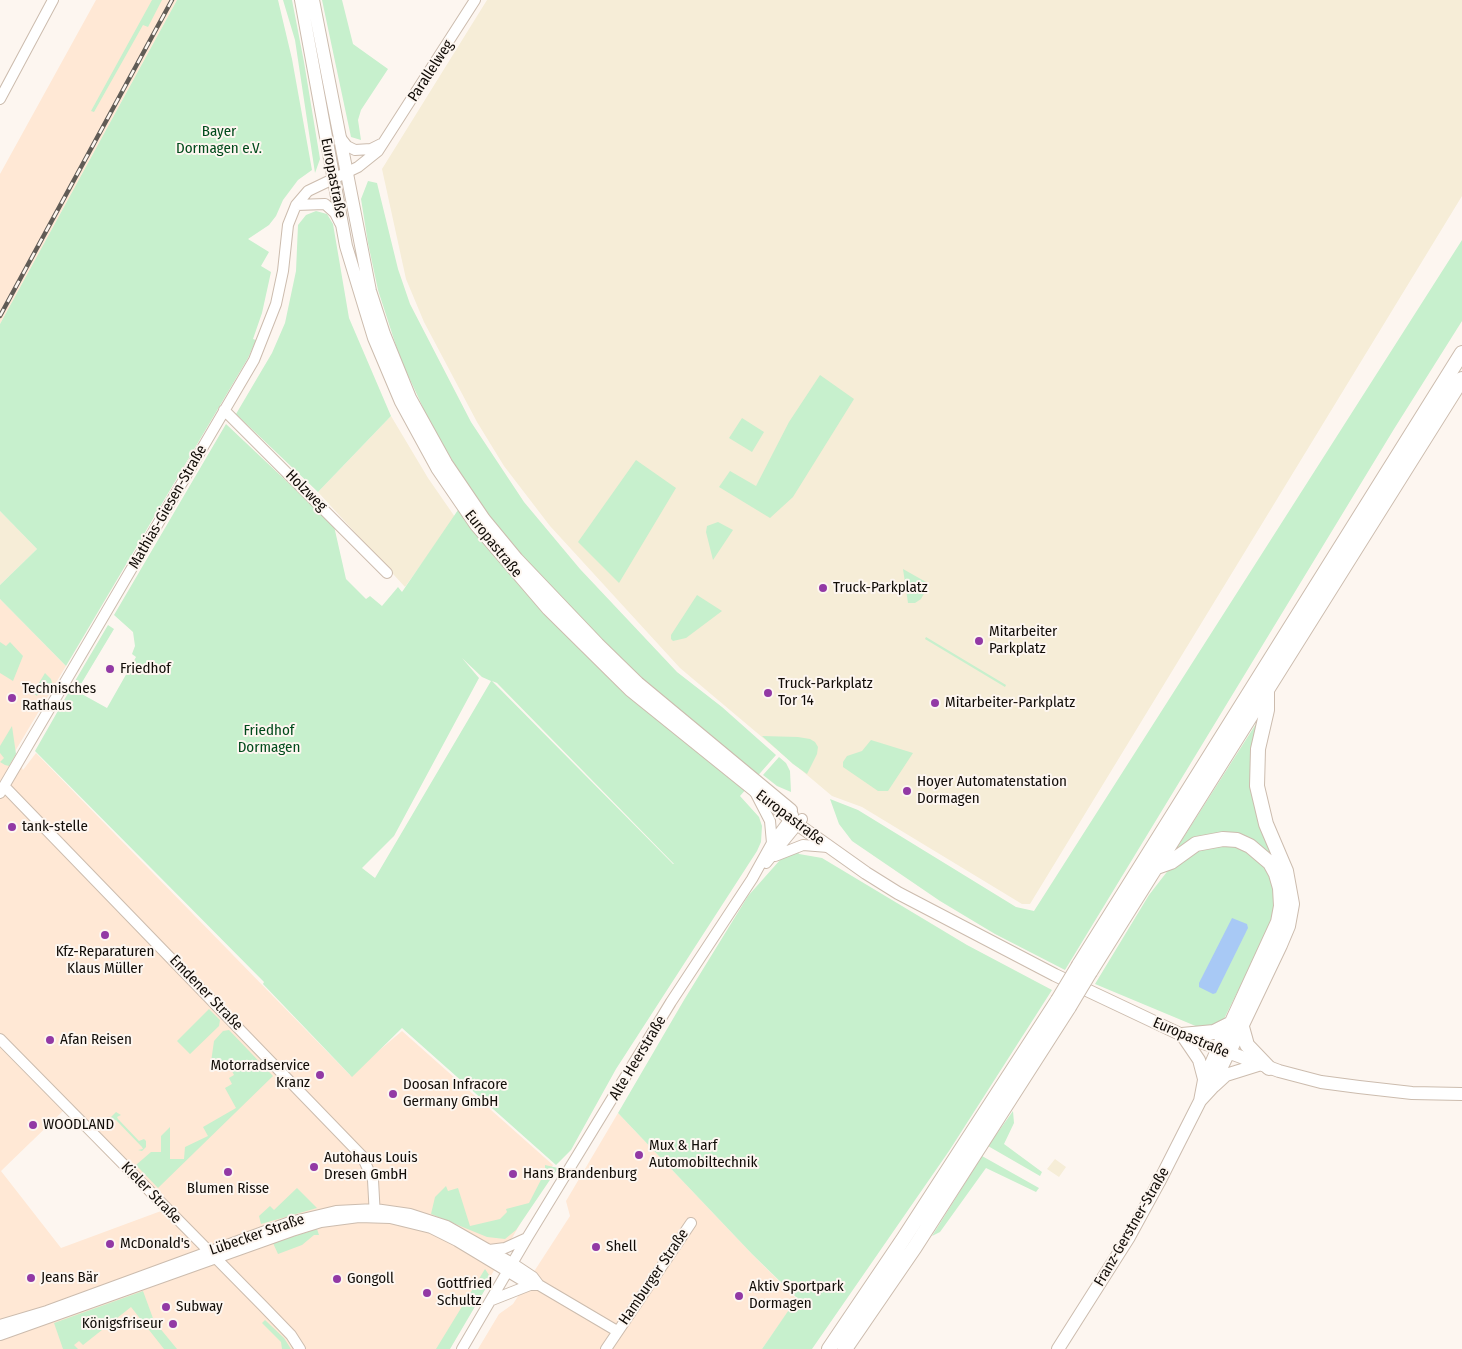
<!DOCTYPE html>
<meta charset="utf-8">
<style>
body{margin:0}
canvas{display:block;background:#fdf6f0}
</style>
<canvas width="1462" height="1349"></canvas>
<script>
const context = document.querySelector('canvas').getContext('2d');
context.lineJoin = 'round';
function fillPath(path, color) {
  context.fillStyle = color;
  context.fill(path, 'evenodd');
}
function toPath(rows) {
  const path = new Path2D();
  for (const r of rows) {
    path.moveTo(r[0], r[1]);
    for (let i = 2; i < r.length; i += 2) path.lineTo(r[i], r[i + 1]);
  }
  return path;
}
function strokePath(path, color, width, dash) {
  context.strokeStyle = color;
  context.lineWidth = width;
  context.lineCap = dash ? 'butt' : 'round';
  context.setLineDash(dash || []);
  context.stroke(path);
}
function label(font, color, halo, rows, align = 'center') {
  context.font = font + ' "Fira Sans Condensed",sans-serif';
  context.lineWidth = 4;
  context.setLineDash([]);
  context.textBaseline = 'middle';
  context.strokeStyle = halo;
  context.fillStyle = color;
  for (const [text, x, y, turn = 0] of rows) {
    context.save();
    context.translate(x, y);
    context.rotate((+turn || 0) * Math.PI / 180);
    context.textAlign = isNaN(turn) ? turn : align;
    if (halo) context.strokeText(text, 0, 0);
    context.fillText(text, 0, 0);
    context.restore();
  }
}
fillPath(toPath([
 [96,0,177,0,0,324,0,174],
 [0,599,66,666,14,753,23,770,36,753,350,1075,402,1031,553,1165,450,1349,0,1349],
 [63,1111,161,1211,61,1248,1,1171],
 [618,1113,752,1254,797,1299,762,1349,478,1349,499,1314,513,1304,570,1216,566,1201]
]), '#ffe8d5');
fillPath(toPath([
 [487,0,1462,0,1462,196,1030,904,1022,904,862,807,832,796,680,668,550,526,504,466,477,422,424,322,406,279,382,169],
 [391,416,428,478,455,517,405,587,318,492],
 [0,511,37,549,0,585],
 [1055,1159,1066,1167,1059,1177,1047,1169]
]), '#f6edd7');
fillPath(toPath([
 [152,0,162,0,148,27,143,25,94,112,91,111],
 [177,0,278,0,292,59,312,170,298,180,283,200,276,216,269,225,248,239,269,252,261,266,271,272,262,313,253,339,256,340,248,358,66,666,0,599,0,585,37,549,0,511,0,324],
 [283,0,292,0,304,62,320,159,315,173,295,40],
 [322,0,342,0,353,44,388,69,361,110,358,120,361,140,351,137],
 [368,181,377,183,398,269,410,304,471,422,524,502,580,569,677,672,722,707,776,755,740,796,759,817,762,826,761,842,757,851,616,1069,571,1150,556,1165,402,1028,352,1077,263,984,264,982,35,751,71,688,107,708,136,657,132,654,135,646,133,632,114,615,226,424,334,526,346,579,366,599,370,596,382,606,398,587,402,592,471,491,432,427,400,358,378,290,368,243,361,199],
 [462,658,482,677,491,681,375,878,362,868,394,836,479,678],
 [492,681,497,683,674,864,673,864],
 [316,211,327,214,333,224,349,318,391,416,318,492,236,414,272,353,285,323,296,271,298,225,306,215],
 [1462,240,1462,321,1394,429,1065,970,995,934,940,901,852,841,839,824,830,799,858,810,1016,907,1034,911],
 [820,375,854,399,793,497,770,518,719,487,730,471,756,486,789,422],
 [742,418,764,432,752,452,729,438],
 [636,460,676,488,619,583,578,542],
 [718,522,733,530,713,560,706,532,707,526],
 [903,569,926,582,927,588,921,599,915,603,908,603],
 [697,595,722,611,686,638,673,641,671,639,671,635],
 [108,625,114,629,81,684,75,681],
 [926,637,1006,685,1005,687,925,639],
 [0,642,6,646,10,642,23,656,13,681,0,673],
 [45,673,51,679,52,683,41,689,37,696,33,693],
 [1261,716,1251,768,1284,888,1238,837,1173,854],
 [12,726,16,754,9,766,5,765,0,762,4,758,0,753,0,746],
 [762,736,798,737,810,739,815,742,818,747,817,754,807,774,793,764],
 [871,740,913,753,888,791,878,791,843,767,843,762,847,756,862,751],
 [779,757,786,763,790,771,791,792,777,786,763,775],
 [1224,842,1259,856,1277,889,1272,922,1223,1021,1216,1026,1198,1027,1095,984,1149,895,1173,864,1187,853],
 [797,850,799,854,822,858,967,945,1052,990,949,1151,812,1349,762,1349,797,1298,752,1254,618,1113,684,1000,748,896,780,860],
 [209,1009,220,1020,219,1026,190,1054,177,1041],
 [229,1030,273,1076,158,1188,136,1165,151,1152,161,1152,161,1136,170,1127,170,1159,184,1159,185,1147,208,1136,203,1127,236,1108,225,1088,232,1084,229,1078,234,1075,231,1069,225,1071,222,1065,215,1069,211,1062,214,1041,223,1031],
 [1013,1111,1014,1123,1004,1144,1042,1172,1040,1176,988,1146],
 [116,1112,121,1115,117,1117,118,1119,139,1141,144,1139,146,1141,146,1147,142,1151,138,1150,143,1149,142,1147,116,1120,110,1122,110,1118],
 [982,1156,1039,1188,1036,1192,986,1168,940,1232,932,1236],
 [545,1165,558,1168,516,1230,505,1239,487,1237,431,1214,435,1197,446,1186,448,1191,458,1188,470,1226,500,1219,507,1212,506,1209,529,1203,545,1172],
 [297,1188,317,1208,261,1224,259,1216,270,1206,274,1210],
 [317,1229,319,1235,314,1235,302,1245,278,1254,273,1243],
 [485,1269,489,1275,486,1288,450,1349,436,1349],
 [143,1291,154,1321,177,1349,164,1349,131,1307,83,1345,79,1341,74,1345,78,1349,63,1349,54,1323],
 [265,1320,284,1338,291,1349,282,1349,281,1342,262,1323]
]), '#c7f0cd');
fillPath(toPath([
 [1232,918,1247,924,1248,928,1216,993,1213,994,1199,987,1199,983]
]), '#a8c9f5');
const minor = toPath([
 [0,99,53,0],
 [340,137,347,146,355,150,371,149,381,144],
 [296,205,325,204,335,213,340,223],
 [224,410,387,573],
 [4,786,362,1156,373,1180,375,1217],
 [755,792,770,821,772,843],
 [0,793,254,360,276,304,283,271,288,225,296,205,308,191,358,167,378,151,475,0],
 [775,856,803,845,828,847],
 [766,863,802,819],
 [0,1039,263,1306,291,1335,300,1349],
 [489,1250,505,1248,527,1238],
 [492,1300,530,1285],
 [0,1325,47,1311,290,1222,336,1211,375,1209,410,1214,447,1226,512,1263,533,1277,539,1285,617,1331],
 [0,1335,292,1231,321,1222,359,1217,390,1218,431,1228,457,1241,530,1285,539,1285],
 [462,1349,527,1238,671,1002,752,879,772,843,793,815],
 [606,1349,691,1223]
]);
const major = toPath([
 [301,0,346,246,374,338,401,402,437,468,476,525,548,609,630,690,790,819,866,873,898,893,1055,975,1182,1035,1279,1071,1321,1082,1359,1087,1412,1093,1462,1094],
 [313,0,370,291,384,334,410,398,446,463,484,519,517,559,598,644,638,683,791,810],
 [1182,1035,1199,1060,1204,1079],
 [1214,1086,1226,1075,1258,1065],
 [1200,1101,1212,1088,1228,1054],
 [1058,1349,1129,1237,1159,1182,1200,1101,1204,1080,1217,1050]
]);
const highway = toPath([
 [1157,867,1171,862,1196,844,1223,839,1237,840,1250,846,1270,863,1276,874,1280,888,1281,906,1278,922,1232,1022,1217,1050],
 [1079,965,1462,353],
 [1090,972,1462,379],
 [1242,1027,1247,1045,1269,1068],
 [1182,1035,1214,1032,1232,1023],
 [1228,1054,1280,945,1288,926,1292,904,1286,871,1266,824,1257,786,1258,749,1267,710,1267,692],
 [829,1349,904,1238,1058,1000],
 [845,1349,915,1247,1069,1007]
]);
strokePath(minor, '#ccbcae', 12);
strokePath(major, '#ccbcae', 14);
strokePath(highway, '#ccbcae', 16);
strokePath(minor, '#fff', 10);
strokePath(major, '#fff', 12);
strokePath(highway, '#fff', 14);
const rail = toPath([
 [0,316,172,0]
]);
strokePath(rail, '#615c56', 4.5);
strokePath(rail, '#fdf6f0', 2.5, [8]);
const highwayBridge = toPath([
 [1058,1000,1079,965],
 [1069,1007,1090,972]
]);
strokePath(highwayBridge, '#ccbcae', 16, []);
strokePath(highwayBridge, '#fff', 14);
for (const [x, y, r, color] of [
 [823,588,5,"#9239a5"],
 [979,641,5,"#9239a5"],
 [110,669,5,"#9239a5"],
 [768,693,5,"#9239a5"],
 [12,698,5,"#9239a5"],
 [935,703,5,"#9239a5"],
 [907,791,5,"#9239a5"],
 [12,827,5,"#9239a5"],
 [105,935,5,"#9239a5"],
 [50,1040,5,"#9239a5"],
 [320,1075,5,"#9239a5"],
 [393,1094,5,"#9239a5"],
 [33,1125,5,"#9239a5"],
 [639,1155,5,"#9239a5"],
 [314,1167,5,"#9239a5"],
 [228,1172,5,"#9239a5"],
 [513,1174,5,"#9239a5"],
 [110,1244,5,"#9239a5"],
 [596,1247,5,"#9239a5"],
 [31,1278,5,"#9239a5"],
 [337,1279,5,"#9239a5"],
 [427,1293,5,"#9239a5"],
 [739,1296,5,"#9239a5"],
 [166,1307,5,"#9239a5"],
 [173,1324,5,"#9239a5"]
]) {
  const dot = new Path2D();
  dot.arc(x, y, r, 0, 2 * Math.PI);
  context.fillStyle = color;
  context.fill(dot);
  strokePath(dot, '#fdf6f0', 2);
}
label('15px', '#120d08', '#fdf6f0', [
 ["Parallelweg",431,71,-57],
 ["Europastraße",333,178,79],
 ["Holzweg",306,491,45],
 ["Mathias-Giesen-Straße",168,507,-60],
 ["Europastraße",493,544,51],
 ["Europastraße",790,818,37],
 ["Emdener Straße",206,993,46],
 ["Europastraße",1191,1038,23],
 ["Alte Heerstraße",638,1058,-59],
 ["Kieler Straße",151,1193,46],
 ["Franz-Gerstner-Straße",1132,1227,-60],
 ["Lübecker Straße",257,1235,-19],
 ["Hamburger Straße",654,1277,-56]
]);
label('15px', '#004a1b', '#fdf6f0', [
 ["Bayer",219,132],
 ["Dormagen e.V.",219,149],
 ["Friedhof",269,731],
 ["Dormagen",269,748]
]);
label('15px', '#120d08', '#fdf6f0', [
 ["Truck-Parkplatz",833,588],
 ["Mitarbeiter",989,632],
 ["Parkplatz",989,649],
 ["Friedhof",120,669],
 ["Truck-Parkplatz",778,684],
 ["Tor 14",778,701],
 ["Technisches",22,689],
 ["Rathaus",22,706],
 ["Mitarbeiter-Parkplatz",945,703],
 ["Hoyer Automatenstation",917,782],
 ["Dormagen",917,799],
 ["tank-stelle",22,827],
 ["Kfz-Reparaturen",105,952,"center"],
 ["Klaus Müller",105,969,"center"],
 ["Afan Reisen",60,1040],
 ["Motorradservice",310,1066,"right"],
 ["Kranz",310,1083,"right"],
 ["Doosan Infracore",403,1085],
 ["Germany GmbH",403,1102],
 ["WOODLAND",43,1125],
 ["Mux & Harf",649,1146],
 ["Automobiltechnik",649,1163],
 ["Autohaus Louis",324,1158],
 ["Dresen GmbH",324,1175],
 ["Hans Brandenburg",523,1174],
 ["Blumen Risse",228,1189,"center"],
 ["McDonald's",120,1244],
 ["Shell",606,1247],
 ["Jeans Bär",41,1278],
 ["Gongoll",347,1279],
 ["Gottfried",437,1284],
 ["Schultz",437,1301],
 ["Aktiv Sportpark",749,1287],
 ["Dormagen",749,1304],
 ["Subway",176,1307],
 ["Königsfriseur",163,1324,"right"]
], 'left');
</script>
